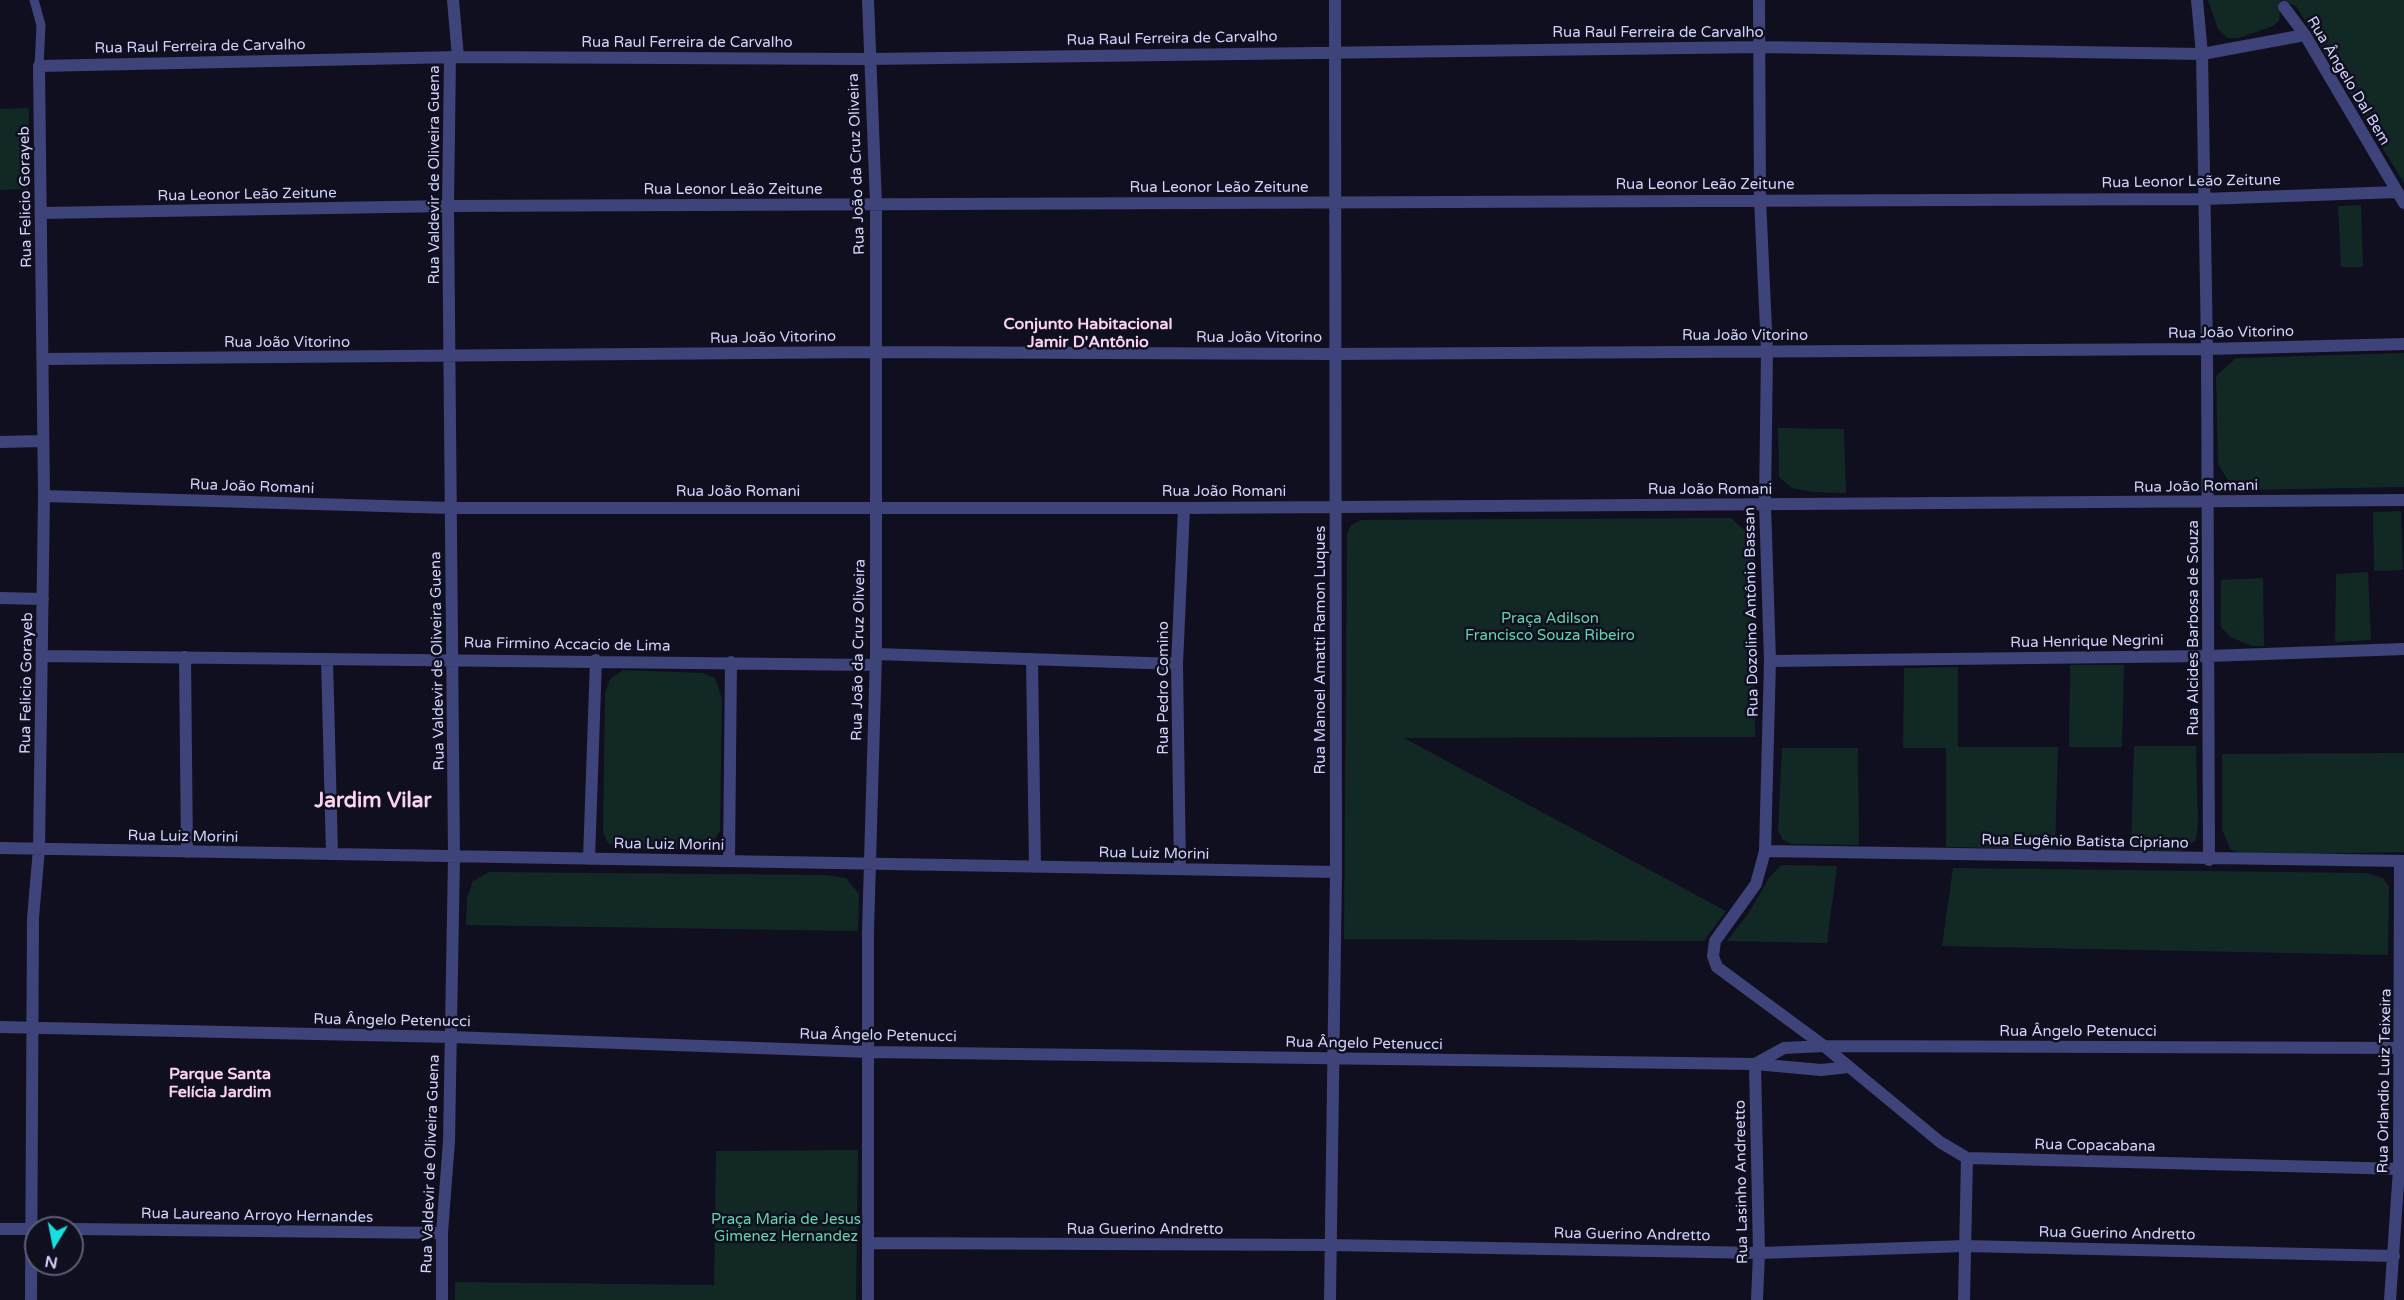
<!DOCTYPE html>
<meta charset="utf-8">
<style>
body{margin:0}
#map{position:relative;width:2404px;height:1300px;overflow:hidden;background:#0f0f1f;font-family:"Varela Round",sans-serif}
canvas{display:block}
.north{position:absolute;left:24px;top:1216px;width:60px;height:60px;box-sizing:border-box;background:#0f0f1f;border:2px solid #5d5d77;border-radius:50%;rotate:190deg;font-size:16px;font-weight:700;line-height:24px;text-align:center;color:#d1d1fb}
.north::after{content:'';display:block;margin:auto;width:21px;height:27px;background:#16e1dc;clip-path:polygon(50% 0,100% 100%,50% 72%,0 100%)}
</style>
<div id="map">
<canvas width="2404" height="1300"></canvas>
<div class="north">N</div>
</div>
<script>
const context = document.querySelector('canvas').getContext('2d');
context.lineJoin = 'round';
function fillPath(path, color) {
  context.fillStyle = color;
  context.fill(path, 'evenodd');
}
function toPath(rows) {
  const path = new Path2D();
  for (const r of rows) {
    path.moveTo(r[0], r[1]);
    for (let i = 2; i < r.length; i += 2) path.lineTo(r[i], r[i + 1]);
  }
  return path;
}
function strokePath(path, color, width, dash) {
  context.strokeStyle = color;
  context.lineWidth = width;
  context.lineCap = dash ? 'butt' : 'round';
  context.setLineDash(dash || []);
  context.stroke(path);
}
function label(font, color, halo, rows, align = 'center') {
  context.font = font + ' "Varela Round",sans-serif';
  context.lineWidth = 5;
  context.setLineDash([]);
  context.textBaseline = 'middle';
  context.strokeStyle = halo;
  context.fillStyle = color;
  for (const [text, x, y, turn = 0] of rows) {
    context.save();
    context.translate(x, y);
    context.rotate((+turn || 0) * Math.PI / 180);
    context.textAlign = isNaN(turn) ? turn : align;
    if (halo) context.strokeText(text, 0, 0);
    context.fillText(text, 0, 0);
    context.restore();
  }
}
fillPath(toPath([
 [2208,0,2404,0,2404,183,2296,6,2281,0,2279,21,2273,26,2239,38,2227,38,2218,29],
 [29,108,28,189,0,190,0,109],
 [2361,205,2363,267,2341,267,2338,206],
 [2404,353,2404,487,2245,490,2227,479,2218,464,2216,376,2236,358],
 [1778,428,1844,429,1846,493,1813,492,1792,488,1779,477],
 [2401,511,2403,570,2374,571,2373,512],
 [1731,518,1754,539,1755,737,1404,738,1726,911,1704,941,1344,939,1347,534,1351,525,1361,520],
 [2368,572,2371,640,2335,642,2336,574],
 [2263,578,2264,646,2252,646,2230,637,2221,627,2221,580],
 [2070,665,2124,665,2122,747,2069,747],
 [1958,667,1958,747,2058,747,2055,849,1946,847,1946,748,1903,748,1904,668],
 [623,670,703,673,715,678,722,699,720,831,712,843,698,850,621,849,608,843,603,832,605,693,610,679],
 [2134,746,2196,746,2198,824,2196,840,2181,851,2131,850],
 [1782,748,1858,748,1859,845,1792,844,1783,840,1778,830],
 [2404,753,2404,852,2252,855,2231,850,2222,830,2222,754],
 [1781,865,1837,866,1827,943,1727,941,1750,911,1769,878],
 [1953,868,2367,873,2383,878,2389,887,2388,955,1942,946],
 [489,872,825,875,846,878,859,894,858,931,466,925,467,898,473,881],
 [858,1150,856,1300,455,1300,455,1282,714,1285,716,1151]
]), '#122825');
strokePath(toPath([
 [34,0,41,25,39,66]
]), '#3e4379', 9);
strokePath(toPath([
 [453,0,458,57],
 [868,0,876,204,876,654,868,931,868,1300],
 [1759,0,1760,199,1767,351,1765,504,1770,661,1765,851,1756,884,1715,941,1713,956,1717,967,1824,1046,1940,1142,1967,1158,2404,1169],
 [2197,0,2202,54,2207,349,2209,860],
 [2284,7,2305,35,2404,203],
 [41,213,448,206,2204,199,2397,192],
 [43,359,874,352,1334,354,2207,349,2404,344],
 [0,442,43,441],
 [44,496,451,508,1184,508,2404,500],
 [0,598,43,599],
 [876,654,1177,664],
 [42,656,875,665],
 [185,657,187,852],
 [327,659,332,854],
 [1032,659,1035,867],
 [1770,661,2209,656,2404,649],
 [0,848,1336,872],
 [1765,851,2404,861],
 [589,859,596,660],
 [729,861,731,662],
 [1180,869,1177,664,1184,508],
 [0,1027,451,1037,869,1052,1755,1064,1784,1048,1824,1046,2404,1048],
 [0,1229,36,1229],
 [72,1229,442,1233],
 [869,1243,1331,1245,1759,1253,1965,1246,2394,1256],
 [31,1300,33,918,39,849,44,496,39,66,458,57,869,59,1760,47,2202,54,2305,35],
 [442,1300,442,1233,449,1141,454,857,448,206,450,57],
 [1330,1300,1336,872,1335,0],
 [1757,1300,1759,1253,1755,1064,1821,1070,1849,1067],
 [1964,1300,1967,1158],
 [2390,1300,2399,1169,2400,861]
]), '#3e4379', 12);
label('15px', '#d1d1fb', '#0f0f1f', [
 ["Rua Raul Ferreira de Carvalho",1658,33],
 ["Rua Raul Ferreira de Carvalho",1172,39,-1],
 ["Rua Raul Ferreira de Carvalho",687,43],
 ["Rua Raul Ferreira de Carvalho",200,47,-1],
 ["Rua Ângelo Dal Bem",2348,81,59],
 ["Rua João da Cruz Oliveira",857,164,-92],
 ["Rua Valdevir de Oliveira Guena",435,175,-90],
 ["Rua Leonor Leão Zeitune",2191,182,-1],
 ["Rua Leonor Leão Zeitune",1705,185],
 ["Rua Leonor Leão Zeitune",1219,188],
 ["Rua Leonor Leão Zeitune",733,190],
 ["Rua Leonor Leão Zeitune",247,195,-1],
 ["Rua Felicio Gorayeb",26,197,-91],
 ["Rua João Vitorino",2231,333,-1],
 ["Rua João Vitorino",1745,336],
 ["Rua João Vitorino",773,338,-1],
 ["Rua João Vitorino",1259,338],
 ["Rua João Vitorino",287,343],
 ["Rua João Romani",252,487,2],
 ["Rua João Romani",2196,487,-1],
 ["Rua João Romani",1710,490],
 ["Rua João Romani",738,492],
 ["Rua João Romani",1224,492],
 ["Rua Dozolino Antônio Bassan",1752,612,-91],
 ["Rua Alcides Barbosa de Souza",2194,628,-90],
 ["Rua Henrique Negrini",2087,642,-1],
 ["Rua Firmino Accacio de Lima",567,645,1],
 ["Rua João da Cruz Oliveira",859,650,-89],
 ["Rua Manoel Amatti Ramon Luques",1321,650,-90],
 ["Rua Valdevir de Oliveira Guena",438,661,-91],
 ["Rua Felicio Gorayeb",27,683,-89],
 ["Rua Pedro Comino",1164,688,-90],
 ["Rua Luiz Morini",183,837,1],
 ["Rua Eugênio Batista Cipriano",2085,842,1],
 ["Rua Luiz Morini",669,845,1],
 ["Rua Luiz Morini",1154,854,1],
 ["Rua Ângelo Petenucci",392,1021,1],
 ["Rua Ângelo Petenucci",2078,1032],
 ["Rua Ângelo Petenucci",878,1036,1],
 ["Rua Ângelo Petenucci",1364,1044,1],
 ["Rua Orlandio Luiz Teixeira",2385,1081,-89],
 ["Rua Copacabana",2095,1146,1],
 ["Rua Valdevir de Oliveira Guena",431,1164,-88],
 ["Rua Lasinho Andreetto",1742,1182,-91],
 ["Rua Laureano Arroyo Hernandes",257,1216,1],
 ["Rua Guerino Andretto",1145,1230],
 ["Rua Guerino Andretto",2117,1234,1],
 ["Rua Guerino Andretto",1632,1235,1]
]);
label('15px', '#64d3a9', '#0f0f1f', [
 ["Praça Adilson",1550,619],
 ["Francisco Souza Ribeiro",1550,636],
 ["Praça Maria de Jesus",786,1220],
 ["Gimenez Hernandez",786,1237]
]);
label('bold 16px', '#fbd3f1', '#0f0f1f', [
 ["Conjunto Habitacional",1088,325],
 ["Jamir D'Antônio",1088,343],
 ["Parque Santa",220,1075],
 ["Felícia Jardim",220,1093]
]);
label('bold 21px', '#fbd3f1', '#0f0f1f', [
 ["Jardim Vilar",373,801]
]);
</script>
